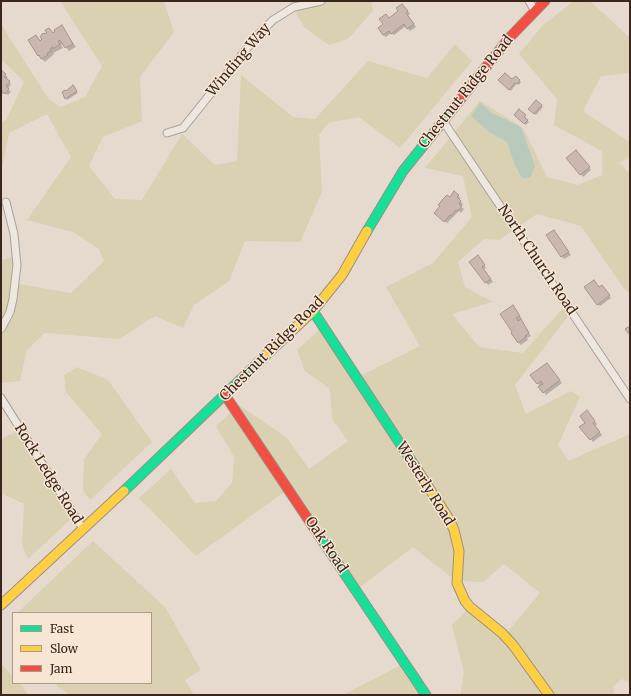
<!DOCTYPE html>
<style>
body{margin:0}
#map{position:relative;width:631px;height:696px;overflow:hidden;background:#e6dacf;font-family:Merriweather,serif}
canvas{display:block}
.frame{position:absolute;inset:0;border:2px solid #3b261e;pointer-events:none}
.legend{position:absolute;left:12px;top:612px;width:140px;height:72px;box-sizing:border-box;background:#f7e6d4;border:1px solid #ac998b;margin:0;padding:5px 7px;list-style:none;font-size:12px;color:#3b261e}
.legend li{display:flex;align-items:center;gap:8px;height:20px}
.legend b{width:20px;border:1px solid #ac998b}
</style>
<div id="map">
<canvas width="631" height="696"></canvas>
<div class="frame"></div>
<ul class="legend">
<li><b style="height:5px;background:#16e098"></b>Fast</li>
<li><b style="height:5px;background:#ffcf43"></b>Slow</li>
<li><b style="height:5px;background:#f24e42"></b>Jam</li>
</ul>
</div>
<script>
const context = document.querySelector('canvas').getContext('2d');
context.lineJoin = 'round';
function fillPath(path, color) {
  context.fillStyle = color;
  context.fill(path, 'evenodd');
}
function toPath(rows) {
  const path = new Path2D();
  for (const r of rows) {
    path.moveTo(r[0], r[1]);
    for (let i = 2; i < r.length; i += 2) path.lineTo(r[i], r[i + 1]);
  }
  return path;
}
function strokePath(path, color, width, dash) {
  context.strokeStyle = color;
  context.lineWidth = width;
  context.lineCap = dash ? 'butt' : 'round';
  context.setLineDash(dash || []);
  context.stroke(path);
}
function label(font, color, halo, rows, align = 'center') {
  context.font = font + ' Merriweather,serif';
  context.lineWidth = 3;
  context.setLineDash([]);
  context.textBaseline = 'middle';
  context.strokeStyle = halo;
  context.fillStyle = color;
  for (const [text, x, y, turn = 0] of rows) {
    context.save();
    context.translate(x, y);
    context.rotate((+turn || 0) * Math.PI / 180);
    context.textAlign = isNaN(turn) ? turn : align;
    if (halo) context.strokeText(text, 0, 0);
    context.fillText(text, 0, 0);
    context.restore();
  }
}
fillPath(toPath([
 [60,1,164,1,174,32,140,77,142,121,103,137,89,166,115,199,142,200,182,134,215,165,237,161,241,75,293,117,315,119,368,61,427,78,455,44,472,61,400,148,359,117,328,123,319,135,322,192,300,242,245,241,229,281,194,305,183,328,155,316,120,339,45,333,27,350,20,381,1,383,1,260,14,257,13,283,71,293,104,261,99,249,73,232,27,220,71,157,47,114,9,133,1,173,1,123,6,120,24,82,1,59,1,24,48,98,60,107,85,97,102,66],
 [289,1,371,1,373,11,348,39,329,45,305,28],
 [574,1,590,1,630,38,630,73,601,76,583,111,630,142,630,156,620,163,630,174,630,293,624,289,581,226,537,214,499,240,484,239,458,262,465,287,493,302,452,314,479,347,523,353,563,308,569,315,515,385,526,414,571,391,580,397,558,445,568,461,630,434,630,683,622,679,613,686,614,695,460,695,464,672,452,625,469,608,502,639,540,593,504,564,483,582,456,581,413,547,351,594,284,492,196,556,139,498,171,469,195,503,216,501,232,483,234,457,216,426,239,405,287,438,309,469,348,441,332,419,330,389,305,371,297,350,321,328,356,378,420,346,386,287,433,263,472,217,463,176,425,168,480,101,523,128,547,177,578,185,602,175,602,151,554,125,557,99,519,54,543,25],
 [77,367,108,380,152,442,90,500,83,491,84,459,102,434,66,392,64,375],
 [17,431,73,517,28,559,22,545,24,504,1,493,1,439],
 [93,541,165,607,201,670,185,680,194,695,70,695,59,688,56,683,151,683,151,613,17,613],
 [1,663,13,677,13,683,19,683,29,695,1,695],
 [399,666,419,695,343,695]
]), '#d9d1b1');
fillPath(toPath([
 [480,103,492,113,521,127,535,166,530,178,522,178,514,163,507,142,489,132,471,116]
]), '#b9cabc');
fillPath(toPath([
 [405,7,410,14,408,15,416,27,410,31,406,26,394,35,391,33,386,37,383,35,389,19],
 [62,27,76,47,69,51,63,43,61,45,63,48,53,53,54,54,45,62,38,55,36,36,41,41,48,33,49,29,53,34],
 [1,72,8,77,6,79,11,84,8,89,11,92,8,95,4,92,1,96],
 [516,77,521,82,519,85,517,83,511,91,499,80,513,81],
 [74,88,78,93,67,100,66,98,66,92],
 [536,101,543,107,536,115,529,109],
 [519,111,526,117,525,119,529,122,526,125,515,115],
 [578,154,591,170,583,177,581,174],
 [454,193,461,198,459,200,463,204,461,207,464,209,461,213,459,211,447,223,438,216],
 [556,234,571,255,564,259,562,256],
 [480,259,486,268,484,269,493,282,488,285,471,262],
 [599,288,604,288,611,298,600,306,597,304],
 [515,309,522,319,520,320,531,336,527,338,528,340,521,345,518,342],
 [549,367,562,383,546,395,532,375],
 [589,414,597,424,595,426,602,435,593,442,586,432,586,423]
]), '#0003');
const building = toPath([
 [402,4,408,11,406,13,414,24,407,29,404,24,391,34,389,31,383,35,378,28,383,24,379,19,386,14,389,18,398,11,396,8,402,4],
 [62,25,73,44,65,48,60,40,58,41,60,44,53,49,53,47,50,49,51,51,47,53,48,55,41,59,39,55,38,56,28,40,36,35,40,41,42,39,40,37,42,34,47,33,45,30,49,28,53,33,55,31,54,30,62,25],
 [1,70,6,74,4,77,10,81,6,86,9,89,5,94,1,91,1,70],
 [505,73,512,79,516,76,520,80,517,84,515,83,509,90,498,80,505,73],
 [73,85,77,91,65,99,62,92,65,90,66,91,73,85],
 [536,100,542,105,534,114,528,109,536,100],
 [519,109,526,115,524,117,528,120,524,124,514,115,519,109],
 [576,150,590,167,580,175,566,158,576,150],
 [454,191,459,195,457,197,461,201,459,204,462,206,458,211,456,210,451,216,450,215,444,222,434,213,440,206,438,205,443,199,447,195,450,197,454,191],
 [554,230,569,252,561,257,546,235,554,230],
 [478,255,485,265,482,267,491,279,485,283,469,262,478,255],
 [594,280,599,287,602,285,610,295,597,305,584,287,594,280],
 [513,305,520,316,516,318,518,321,521,319,529,333,525,336,526,337,518,343,511,333,512,332,500,314,513,305],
 [630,326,630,335,625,329,630,326],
 [547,363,560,380,543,393,538,387,543,384,541,381,537,384,530,375,547,363],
 [587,410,595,421,593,423,600,432,590,440,579,427,585,423,580,416,587,410]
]);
fillPath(building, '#cab7af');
strokePath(building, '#a6958e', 1);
const street = toPath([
 [529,1,535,11],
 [443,121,630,399],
 [167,133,183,128,257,36,273,20,294,7,321,1],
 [1,329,10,312,13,299,17,265,14,234,6,202],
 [1,398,83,529]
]);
const fast = toPath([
 [367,231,403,171,455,106],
 [313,311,418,471],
 [124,491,263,358],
 [318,534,426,695]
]);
const slow = toPath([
 [263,358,313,311,342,275,367,231],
 [418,471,449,519,454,530,459,551,457,583,465,601,470,607,502,633,513,645,549,695],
 [1,605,124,491]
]);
const jam = toPath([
 [455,106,510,37,545,1],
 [225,395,318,534]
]);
strokePath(street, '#aba097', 9);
strokePath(fast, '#9b8f88', 11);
strokePath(slow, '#9b8f88', 11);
strokePath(jam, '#9b8f88', 11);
strokePath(street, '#eee7e0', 7);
strokePath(fast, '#16e098', 9);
strokePath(slow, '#ffcf43', 9);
strokePath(jam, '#f24e42', 9);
label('14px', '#3b261e', '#f7e6d4', [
 ["Winding Way",239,60,-50],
 ["Chestnut Ridge Road",466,92,-51],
 ["North Church Road",537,260,56],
 ["Chestnut Ridge Road",272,349,-45],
 ["Rock Ledge Road",48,474,58],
 ["Westerly Road",425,484,58],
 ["Oak Road",326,545,56]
]);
</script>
